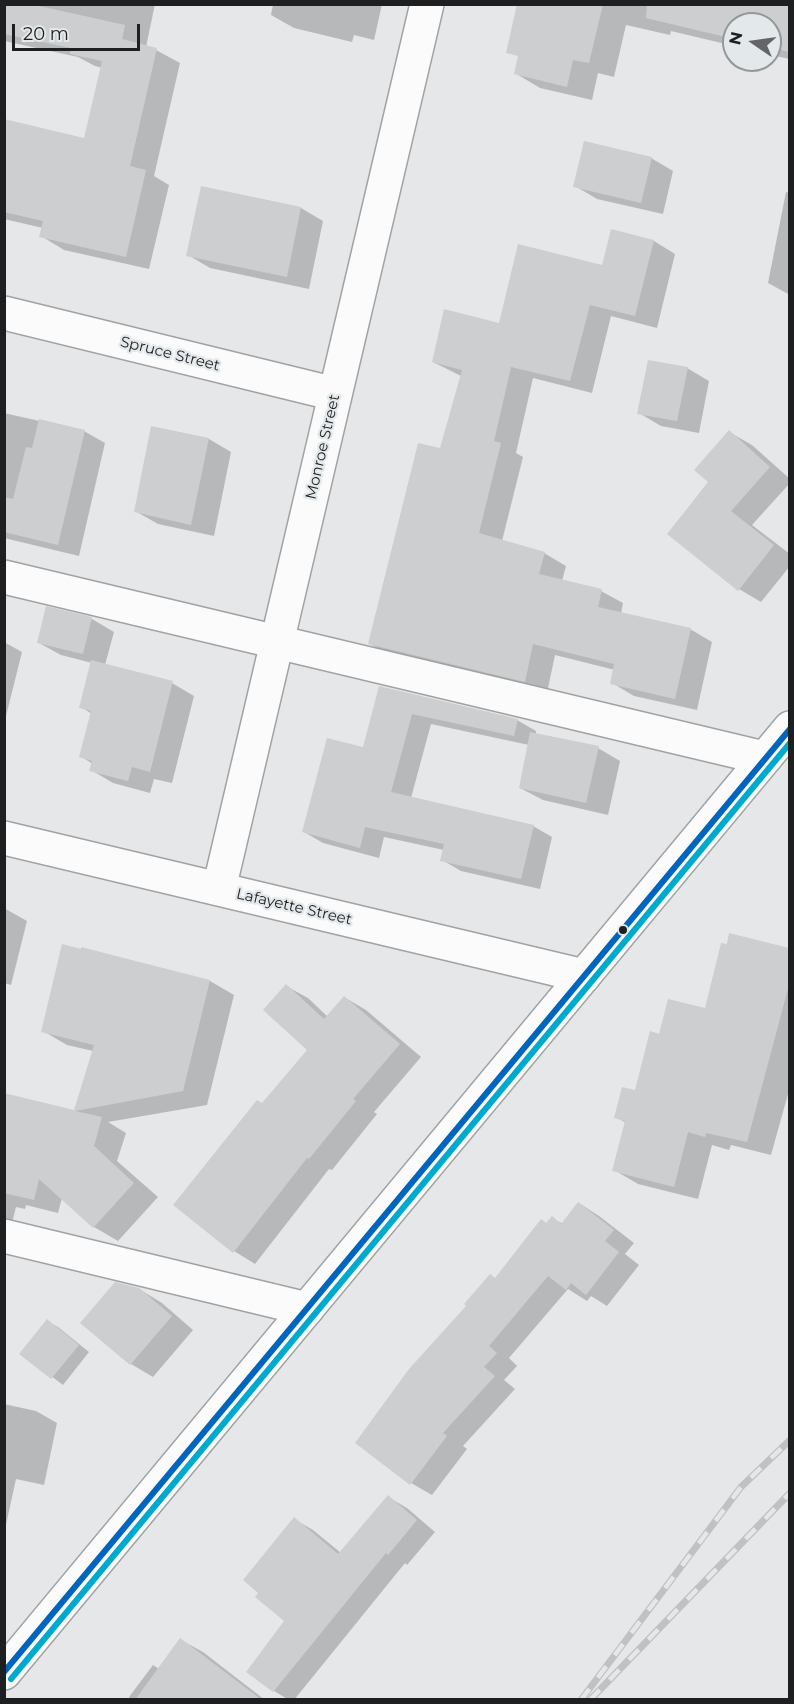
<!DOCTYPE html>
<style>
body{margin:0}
#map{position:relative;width:794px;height:1704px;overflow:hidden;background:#e5e7e9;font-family:Montserrat,sans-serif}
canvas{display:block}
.frame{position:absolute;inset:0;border:6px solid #1d1f20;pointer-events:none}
.north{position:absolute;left:722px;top:12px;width:60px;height:60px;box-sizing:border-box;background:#e3e8eb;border:2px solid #94989a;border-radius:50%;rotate:283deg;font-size:16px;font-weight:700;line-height:24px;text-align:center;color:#1d1f20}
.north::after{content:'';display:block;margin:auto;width:21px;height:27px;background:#636566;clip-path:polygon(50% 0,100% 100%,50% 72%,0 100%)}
.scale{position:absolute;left:12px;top:24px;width:128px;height:27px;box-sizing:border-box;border:3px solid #1d1f20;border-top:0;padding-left:8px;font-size:18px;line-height:21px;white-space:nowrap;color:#1d1f20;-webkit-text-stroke:4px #e3e8eb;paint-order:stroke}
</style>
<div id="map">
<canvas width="794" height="1704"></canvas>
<div class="frame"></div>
<div class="north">N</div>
<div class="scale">20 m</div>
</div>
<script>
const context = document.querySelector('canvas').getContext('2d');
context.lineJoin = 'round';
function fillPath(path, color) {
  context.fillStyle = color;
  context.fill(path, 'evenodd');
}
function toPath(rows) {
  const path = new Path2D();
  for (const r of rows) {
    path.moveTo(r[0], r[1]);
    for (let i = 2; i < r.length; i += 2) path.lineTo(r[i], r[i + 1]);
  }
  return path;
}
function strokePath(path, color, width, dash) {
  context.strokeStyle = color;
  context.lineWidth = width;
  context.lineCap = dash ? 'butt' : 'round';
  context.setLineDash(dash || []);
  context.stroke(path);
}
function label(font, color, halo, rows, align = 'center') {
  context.font = font + ' Montserrat,sans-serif';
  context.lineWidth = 4.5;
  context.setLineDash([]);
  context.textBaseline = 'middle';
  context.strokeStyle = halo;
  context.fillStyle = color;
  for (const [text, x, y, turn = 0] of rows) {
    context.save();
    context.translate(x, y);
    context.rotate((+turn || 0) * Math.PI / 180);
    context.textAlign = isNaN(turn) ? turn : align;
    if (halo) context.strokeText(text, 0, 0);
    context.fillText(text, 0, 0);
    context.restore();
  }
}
fillPath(toPath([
 [4,4,155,4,146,47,156,50,180,63,154,176,169,185,149,269,64,250,41,236,43,228,4,219,4,121,85,140,102,68,95,66,78,57,4,41],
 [273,4,382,4,374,40,354,35,352,42,294,28,271,15],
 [532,4,790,4,790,59,770,55,770,24,734,24,734,46,671,31,670,35,626,25,614,77,598,73,592,100,540,88,515,73],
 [651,158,673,171,663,214,597,199,575,186],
 [202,188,301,208,323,221,309,289,210,268,188,255],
 [786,192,790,193,790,295,768,283],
 [654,241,675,254,657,328,611,316,592,393,533,378,516,453,523,457,502,541,544,553,566,566,562,581,601,591,623,603,621,614,690,629,712,642,697,710,634,696,612,683,615,670,555,655,547,693,392,656,370,644,441,450,461,376,433,362,603,267],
 [687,368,709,381,699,433,661,426,639,413],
 [4,413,84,431,105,443,79,556,4,538],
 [153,428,209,439,231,452,214,536,158,524,135,511],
 [729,432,752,445,790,479,790,483,752,525,790,554,790,566,761,602,739,589,710,482],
 [47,608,92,619,114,632,105,665,172,683,194,696,172,783,154,779,150,793,113,783,91,770,93,764,80,756,92,714,81,707,92,663,61,655,39,643],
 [4,642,22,652,4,724],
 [380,687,517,720,536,731,536,734,598,748,620,761,608,815,543,800,520,788,529,745,431,724,411,798,533,826,552,837,540,889,461,871,442,860,444,850,384,837,379,858,323,843,304,832,364,749],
 [4,908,27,921,11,985,4,983],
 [730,935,790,950,790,1087,771,1155,731,1145,729,1150,712,1145,698,1199,638,1184,614,1170,626,1123,616,1117,636,1092,660,1035,706,1010],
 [83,949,210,981,234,995,207,1105,108,1122,126,1133,117,1161,158,1197,118,1241,94,1227,62,1198,58,1213,26,1205,25,1209,16,1207,12,1223,4,1221,4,1095,75,1112,93,1051,67,1045,43,1031],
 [286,986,308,998,328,1017,344,997,366,1010,421,1057,374,1112,377,1114,332,1170,329,1169,255,1264,234,1251,263,1105,309,1050],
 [579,1203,599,1216,634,1243,625,1254,639,1265,607,1306,591,1296,587,1301,568,1289,509,1358,517,1366,504,1380,515,1389,463,1446,467,1449,432,1495,411,1483,497,1279,552,1218,563,1224],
 [139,1289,162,1303,193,1330,153,1377,131,1364,82,1323],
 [47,1321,58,1327,89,1352,63,1385,21,1353],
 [4,1404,36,1411,57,1423,44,1485,16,1479,4,1534],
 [388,1497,407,1508,435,1532,407,1565,405,1563,294,1700,289,1700,274,1691,286,1621,294,1519,313,1530,341,1553],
 [181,1640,203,1652,265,1700,131,1700,129,1697,153,1665,159,1669]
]), '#0003');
fillPath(toPath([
 [4,4,30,4,125,25,122,39,157,48,130,166,146,170,126,257,39,237,43,221,4,212,4,119,84,138,102,61,70,54,71,48,4,34],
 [517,4,603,4,589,63,573,60,567,87,514,74,518,56,506,53],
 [647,4,789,4,789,52,770,47,770,24,734,24,734,39,646,18],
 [584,141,652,157,641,203,573,187],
 [201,186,301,207,287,277,186,256],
 [611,229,654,240,635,316,590,305,570,381,511,367,494,441,501,443,479,533,545,552,539,574,602,589,598,607,691,628,675,699,610,684,614,664,533,644,525,682,368,644,418,443,440,448,462,370,432,362,444,309,499,323,518,244,602,265],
 [648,360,688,367,677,421,637,414],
 [39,419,85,430,58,545,4,532,4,497,13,499,26,447,32,448],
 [151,426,209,438,191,525,134,512],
 [729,430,770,467,731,511,774,545,738,591,667,534,708,482,694,470],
 [46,606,92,617,83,654,37,643],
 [91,660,173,681,150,772,132,767,128,781,89,771,92,761,79,757,91,711,79,708],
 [379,686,518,719,514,736,412,714,391,792,534,825,521,879,440,861,444,844,365,827,360,848,302,832,327,738,363,747],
 [530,732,599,746,586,803,519,788],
 [729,933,789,948,789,985,747,1142,706,1133,705,1137,688,1132,674,1187,612,1171,625,1121,614,1118,622,1087,635,1090,650,1031,659,1034,668,999,705,1008,721,943,727,944],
 [62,944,81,949,81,947,210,980,183,1091,75,1111,102,1117,94,1146,134,1183,93,1228,39,1179,34,1200,4,1193,4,1093,74,1110,94,1045,41,1032],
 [286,984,324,1019,344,996,400,1044,353,1099,356,1101,309,1159,307,1158,233,1253,173,1205,257,1100,262,1103,307,1050,263,1010],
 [578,1202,614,1230,605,1241,619,1252,586,1295,571,1283,566,1290,548,1276,489,1346,497,1353,484,1367,495,1376,443,1433,447,1436,410,1485,355,1443,409,1369,466,1306,464,1304,490,1274,495,1278,541,1219,546,1223,552,1216,561,1224],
 [115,1282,139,1288,172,1316,130,1365,80,1323],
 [47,1319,79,1345,51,1379,19,1354],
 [388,1495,417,1520,388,1555,386,1553,273,1692,246,1672,284,1621,255,1597,258,1593,243,1580,294,1517,338,1554],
 [180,1638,262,1700,135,1700]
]), '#cdced0');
const minor = toPath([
 [4,313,335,394],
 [4,577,764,758],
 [4,838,584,976],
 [219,889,427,4],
 [4,1236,307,1309]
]);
const major = toPath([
 [4,1673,790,728]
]);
strokePath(minor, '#a0a2a4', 36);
strokePath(major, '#a0a2a4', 36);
strokePath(minor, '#fbfbfc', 33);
strokePath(major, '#fbfbfc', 33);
const rail = toPath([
 [581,1700,741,1487,790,1440],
 [590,1700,790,1493]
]);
strokePath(rail, '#c0c1c1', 7);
strokePath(rail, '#e3e8eb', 4.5, [14]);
strokePath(toPath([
 [4,1672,790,729]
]), '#0065bd', 6);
strokePath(toPath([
 [11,1679,790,743]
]), '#00a9ce', 6);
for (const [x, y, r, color] of [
 [623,930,5,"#1d1f20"]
]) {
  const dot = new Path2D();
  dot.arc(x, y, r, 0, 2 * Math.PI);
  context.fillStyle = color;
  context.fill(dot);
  strokePath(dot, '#e3e8eb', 2);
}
label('15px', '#1d1f20', '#e3e8eb', [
 ["Spruce Street",170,354,14],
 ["Monroe Street",323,447,-77],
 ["Lafayette Street",294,907,13]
]);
</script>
